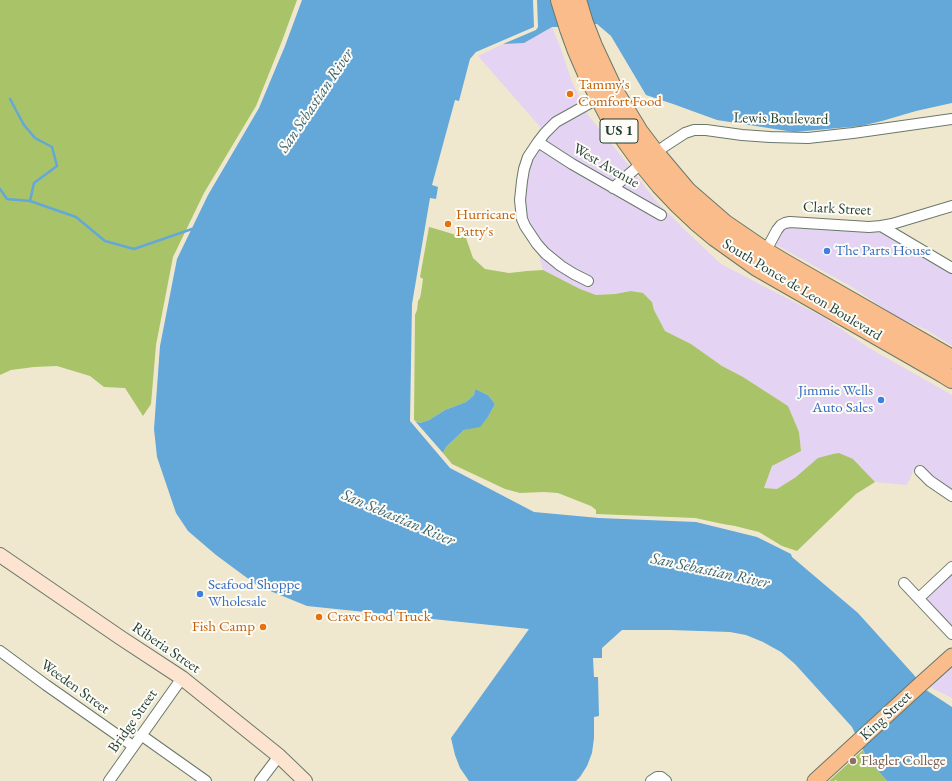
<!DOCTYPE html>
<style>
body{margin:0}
canvas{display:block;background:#f0e8ce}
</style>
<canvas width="952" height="781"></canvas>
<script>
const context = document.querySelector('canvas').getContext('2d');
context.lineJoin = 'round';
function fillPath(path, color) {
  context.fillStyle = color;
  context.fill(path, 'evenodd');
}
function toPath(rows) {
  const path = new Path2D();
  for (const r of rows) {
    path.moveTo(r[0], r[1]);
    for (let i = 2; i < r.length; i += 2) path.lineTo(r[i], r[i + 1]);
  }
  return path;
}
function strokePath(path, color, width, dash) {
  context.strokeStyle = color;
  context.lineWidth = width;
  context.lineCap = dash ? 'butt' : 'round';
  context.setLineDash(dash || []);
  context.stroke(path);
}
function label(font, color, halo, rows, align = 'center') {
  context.font = font + ' "EB Garamond",serif';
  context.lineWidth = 4;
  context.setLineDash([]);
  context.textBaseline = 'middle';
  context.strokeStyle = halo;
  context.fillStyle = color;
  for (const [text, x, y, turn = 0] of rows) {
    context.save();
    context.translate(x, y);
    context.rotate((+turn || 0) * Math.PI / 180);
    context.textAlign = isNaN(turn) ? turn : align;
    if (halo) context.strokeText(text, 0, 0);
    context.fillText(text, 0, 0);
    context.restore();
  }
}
fillPath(toPath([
 [552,27,561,49,572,82,582,102,554,118,542,129,478,56,503,44,524,43],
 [586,111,588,115,630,167,612,182,574,161,545,141,559,126],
 [539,148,610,191,613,194,614,193,663,221,667,213,621,187,636,175,656,201,685,230,721,264,823,317,869,348,952,395,952,491,933,477,920,464,914,470,907,485,875,482,853,459,796,477,777,489,764,488,772,466,801,450,799,432,788,406,743,377,722,366,691,344,665,331,654,310,652,302,643,293,631,291,615,294,596,295,580,289,543,270,538,252,573,279,591,287,594,279,576,270,563,262,547,250,529,224,527,218,525,201,526,182,532,159],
 [791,227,881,231,952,273,952,346,927,330,897,317,852,287,775,244,784,229],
 [952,574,952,627,925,599],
 [952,663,952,698,926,685]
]), '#e4d3f2');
fillPath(toPath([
 [0,0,297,0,282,41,256,106,204,193,173,257,156,345,151,404,143,416,125,388,104,387,90,376,57,366,34,367,11,370,0,375],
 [429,227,433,228,466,238,473,258,485,269,509,273,527,271,543,270,580,289,596,295,615,294,631,291,643,293,652,302,654,310,665,331,691,344,722,366,743,377,788,406,799,432,801,451,772,466,764,488,777,489,796,477,818,458,833,454,839,453,853,459,875,482,856,494,797,551,782,546,759,532,735,526,723,524,695,518,596,514,596,510,591,506,558,493,544,492,520,493,505,489,452,464,443,453,446,447,464,430,480,426,488,417,495,404,488,395,475,389,474,395,466,402,445,410,429,420,420,423,414,420,415,315,417,310,418,301,420,298,421,293,423,279,420,277],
 [863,750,867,758,887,781,837,781,836,780,834,781,829,781]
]), '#a9c369');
fillPath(toPath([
 [302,0,533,0,534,27,476,52,470,59,459,101,455,100,432,185,438,187,436,199,430,198,412,304,410,421,450,468,534,512,599,518,696,522,757,537,791,554,792,557,858,613,914,675,923,688,952,707,952,781,887,781,867,758,852,727,795,664,781,652,763,642,746,635,730,632,670,630,622,630,602,648,602,658,593,658,594,677,598,677,599,716,594,717,594,738,592,753,587,766,580,777,576,781,469,781,460,768,455,755,451,738,529,629,307,606,258,586,216,555,188,531,176,513,157,457,154,429,160,346,177,259,208,195,259,108,285,46],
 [537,0,556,0,563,27,552,27,524,43,503,44,536,30,538,27],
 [582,0,952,0,952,103,916,111,882,121,861,126,794,132,717,120,673,104,646,95,611,36,597,24,589,24],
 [475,389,488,395,495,404,488,417,480,427,464,430,446,447,443,453,415,421,420,423,429,420,445,410,466,402,474,395]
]), '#64a7d9');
strokePath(toPath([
 [10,99,24,125,35,138,52,147,57,166,34,183,30,201,76,217,105,241,134,249,192,229],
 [0,189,7,199,30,201]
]), '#64a7d9', 2.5);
const street = toPath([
 [538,142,572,164,661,215],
 [613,188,642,163,665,146,685,133,694,130,706,130,742,135,770,137,808,138,853,133,952,119],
 [881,226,892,224,952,206],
 [764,254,777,230,781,225,785,223,790,222,869,227,881,226,952,268],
 [588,281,574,274,561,266,545,253,537,244,525,226,522,219,520,200,522,181,524,169,528,157,538,142,545,133,556,122,599,98],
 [920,471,930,481,952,496],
 [904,583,952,634],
 [919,598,952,567],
 [0,651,46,685,133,746],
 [141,735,206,781],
 [109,781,182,678],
 [260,781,279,756],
 [651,781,657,777,661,777,666,781]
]);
const secondary = toPath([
 [0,555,121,638,182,678,279,756,305,781]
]);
const primary = toPath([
 [815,781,922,683,952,656]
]);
const highway = toPath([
 [560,0,569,29,577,51,587,74,611,120,642,163,660,185,679,205,697,222,715,237,757,267,944,374,952,379],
 [577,0,584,23,593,46,614,91,639,132,655,153,687,191,725,224,766,252,786,264,952,359]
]);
strokePath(street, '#68796a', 12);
strokePath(secondary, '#68796a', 16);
strokePath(primary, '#68796a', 17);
strokePath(highway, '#68796a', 20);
strokePath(street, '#fff', 10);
strokePath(secondary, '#fde4d1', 14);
strokePath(primary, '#fabc8b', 15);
strokePath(highway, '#fabc8b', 18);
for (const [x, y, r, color] of [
 [570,94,4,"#e8710a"],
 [448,224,4,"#e8710a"],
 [827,251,4,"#3f7fe0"],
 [881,400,4,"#3f7fe0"],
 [200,594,4,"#3f7fe0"],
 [319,617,4,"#e8710a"],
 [263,627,4,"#e8710a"],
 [853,761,4,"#8d6e63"]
]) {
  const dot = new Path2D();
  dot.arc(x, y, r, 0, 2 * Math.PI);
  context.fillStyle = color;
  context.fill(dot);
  strokePath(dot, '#fdfcf7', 1.5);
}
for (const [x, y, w] of [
 [619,131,38]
]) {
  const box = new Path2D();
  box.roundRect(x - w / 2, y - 12, w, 24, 3);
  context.fillStyle = '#fdfcf7';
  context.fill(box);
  strokePath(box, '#1f3d34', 1);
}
label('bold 14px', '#1f3d34', null, [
 ["US 1",619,131]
]);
label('15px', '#c56008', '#fdfcf7', [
 ["Tammy's",578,85],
 ["Comfort Food",578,102],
 ["Hurricane",456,215],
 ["Patty's",456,232],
 ["Crave Food Truck",327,617],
 ["Fish Camp",255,627,"right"]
], 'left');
label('15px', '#1f3d34', '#fdfcf7', [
 ["Lewis Boulevard",781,119,1],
 ["West Avenue",606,166,30],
 ["Clark Street",837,209,3],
 ["South Ponce de Leon Boulevard",802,290,31],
 ["Riberia Street",166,648,34],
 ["Weeden Street",75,687,36],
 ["King Street",886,716,-43],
 ["Bridge Street",133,721,-55]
]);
label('15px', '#366cbe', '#fdfcf7', [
 ["The Parts House",835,251],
 ["Jimmie Wells",873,391,"right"],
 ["Auto Sales",873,408,"right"],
 ["Seafood Shoppe",208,585],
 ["Wholesale",208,602]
], 'left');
label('15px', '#785e54', '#fdfcf7', [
 ["Flagler College",861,761]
], 'left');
label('italic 16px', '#37626e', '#fdfcf7', [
 ["San Sebastian River",316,101,-56],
 ["San Sebastian River",398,518,23],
 ["San Sebastian River",710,571,12]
]);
</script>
